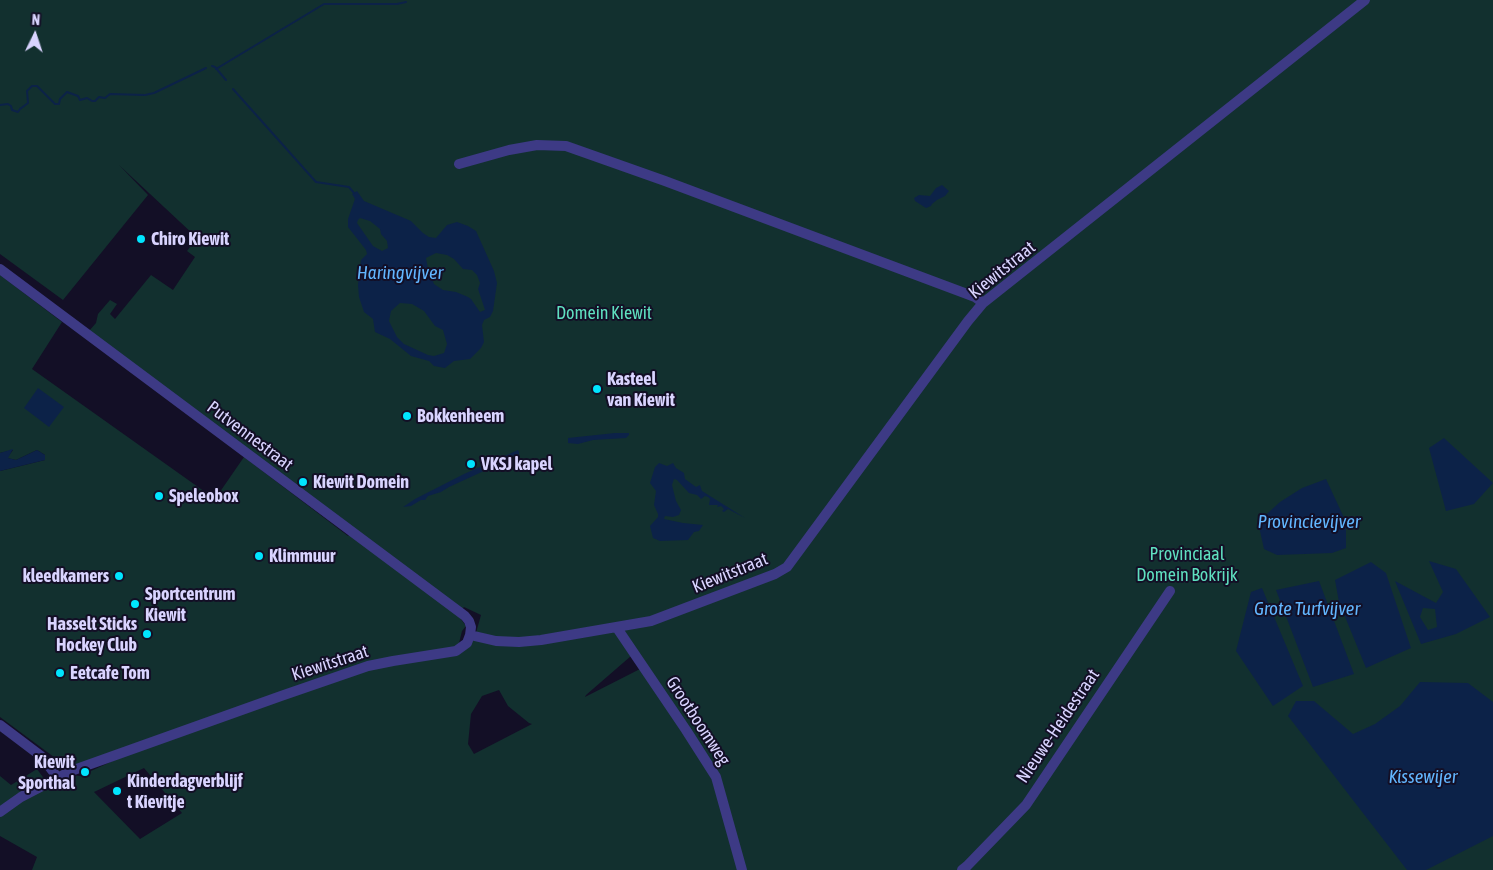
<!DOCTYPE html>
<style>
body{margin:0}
#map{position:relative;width:1493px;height:870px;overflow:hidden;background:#130f26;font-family:"Asap Condensed",sans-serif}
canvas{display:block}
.north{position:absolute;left:10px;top:10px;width:50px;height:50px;-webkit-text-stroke:4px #130f26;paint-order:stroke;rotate:4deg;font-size:14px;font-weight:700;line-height:20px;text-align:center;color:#d9d4ff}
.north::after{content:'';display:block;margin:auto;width:18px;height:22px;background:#d9d4ff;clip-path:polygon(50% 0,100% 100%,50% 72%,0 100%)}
</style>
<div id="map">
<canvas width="1493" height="870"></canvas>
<div class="north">N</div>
</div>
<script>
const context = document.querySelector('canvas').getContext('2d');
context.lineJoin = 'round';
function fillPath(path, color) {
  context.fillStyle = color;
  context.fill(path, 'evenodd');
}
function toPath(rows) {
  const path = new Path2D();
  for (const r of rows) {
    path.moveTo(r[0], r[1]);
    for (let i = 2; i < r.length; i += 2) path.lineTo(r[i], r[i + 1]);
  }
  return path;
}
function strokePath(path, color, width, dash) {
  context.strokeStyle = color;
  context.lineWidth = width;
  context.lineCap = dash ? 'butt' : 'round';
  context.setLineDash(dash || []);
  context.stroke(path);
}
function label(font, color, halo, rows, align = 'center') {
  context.font = font + ' "Asap Condensed",sans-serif';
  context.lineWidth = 4;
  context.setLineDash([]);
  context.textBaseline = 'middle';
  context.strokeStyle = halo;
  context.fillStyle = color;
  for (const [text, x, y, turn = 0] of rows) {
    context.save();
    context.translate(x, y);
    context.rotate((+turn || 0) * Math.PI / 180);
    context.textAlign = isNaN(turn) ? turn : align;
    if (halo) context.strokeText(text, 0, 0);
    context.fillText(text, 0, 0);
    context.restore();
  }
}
fillPath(toPath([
 [0,0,1493,0,1493,870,32,870,37,857,0,836,0,776,11,785,37,769,45,780,61,774,80,776,139,749,78,764,62,763,0,717,0,471,45,460,45,455,37,450,16,460,7,458,13,450,0,453,0,275,62,322,32,369,215,499,244,457,348,536,355,529,89,331,96,323,98,314,110,300,117,304,110,314,115,319,151,275,173,290,195,257,187,251,197,238,209,249,119,165,148,195,63,300,0,254],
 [464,607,481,615,474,640,459,643,462,631,466,626,457,614],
 [631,656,640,669,585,697,586,695],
 [499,690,508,706,529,723,532,724,474,754,468,744,471,714,482,696],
 [144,768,182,813,140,839,94,792]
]), '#12302f');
fillPath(toPath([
 [942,185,949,191,945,196,937,200,932,204,931,206,926,208,915,201,914,198,919,195,930,196,936,188],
 [357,191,364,201,411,221,423,233,429,237,436,238,447,225,457,222,468,226,476,231,494,271,497,283,493,311,490,317,484,320,482,325,484,342,481,348,470,359,454,361,445,368,434,366,429,361,411,356,390,339,375,332,373,319,364,312,359,297,358,285,361,260,367,254,366,250,348,227,348,219,355,199,352,194],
 [360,218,370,221,380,229,381,234,387,241,388,248,382,251,373,246,357,223,358,220],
 [436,253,447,255,454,259,463,269,472,270,477,275,480,283,478,289,485,310,480,312,471,299,468,297,456,292,443,290,434,284,428,269,426,258],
 [400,303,412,304,424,311,435,326,443,330,447,344,444,353,434,356,428,355,404,344,397,337,389,321,391,311],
 [38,388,64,407,49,427,24,408],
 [615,433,629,433,629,435,626,438,593,440,578,444,568,443,568,438],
 [1444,438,1493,483,1474,504,1446,511,1429,448],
 [13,449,8,458,16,460,37,450,45,455,45,460,0,471,0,453],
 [518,450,519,452,519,455,512,456,495,467,486,470,449,487,441,492,428,496,425,500,421,500,411,506,403,507,415,499,464,474],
 [659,463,667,466,673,463,676,468,684,473,685,479,696,487,700,485,702,491,745,518,728,509,724,512,722,511,724,509,721,506,717,507,718,505,709,505,710,499,708,497,705,496,701,499,697,495,689,493,677,480,674,479,672,485,676,501,681,510,679,515,673,517,665,516,664,519,683,523,703,525,699,531,694,532,688,540,660,541,653,538,650,526,658,517,658,514,654,505,656,491,650,483,655,467],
 [1326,479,1346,522,1346,548,1332,553,1277,555,1264,549,1258,522,1280,502,1302,488],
 [1429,561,1456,569,1490,617,1456,634,1421,644,1395,581,1436,603,1443,592],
 [1423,608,1435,609,1437,627,1428,630,1420,617],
 [1371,562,1386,573,1411,648,1366,668,1339,602,1335,580],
 [1319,581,1354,674,1313,687,1276,590],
 [1262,588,1303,686,1273,706,1236,651,1251,592],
 [1420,682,1468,683,1493,702,1493,836,1426,870,1407,870,1288,716,1296,701,1314,701,1353,734,1375,724,1400,706]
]), '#0c2248');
strokePath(toPath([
 [212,66,215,67,226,80],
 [216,69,324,4,397,4,406,2],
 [233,89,316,182,349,187,354,193],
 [0,105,8,104,11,106,12,110,18,112,20,109,28,103,27,91,32,86,37,86,55,104,59,104,60,99,67,92,78,96,80,100,87,98,92,101,95,101,99,97,105,98,110,94,145,95,154,93,206,68]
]), '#0c2248', 2);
strokePath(toPath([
 [459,164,509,150,537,145,566,146,665,181,975,297,983,303],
 [0,269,465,616,469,621,471,627,470,635,467,643,456,651,393,661,368,666,281,696,71,771,21,797,0,812],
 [617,628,686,730,716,777,742,870],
 [470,635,496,641,519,642,541,640,651,621,775,574,787,567,968,321,983,303,1365,0],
 [0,725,41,756,58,778],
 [962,870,967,866,1026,805,1170,591]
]), '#3d3a85', 10);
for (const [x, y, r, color] of [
 [141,239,5,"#00e5ff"],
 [597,389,5,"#00e5ff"],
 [407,416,5,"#00e5ff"],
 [471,464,5,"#00e5ff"],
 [303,482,5,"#00e5ff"],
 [159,496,5,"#00e5ff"],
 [259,556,5,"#00e5ff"],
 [119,576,5,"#00e5ff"],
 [135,604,5,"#00e5ff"],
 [147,634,5,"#00e5ff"],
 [60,673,5,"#00e5ff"],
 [85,772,5,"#00e5ff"],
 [117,791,5,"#00e5ff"]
]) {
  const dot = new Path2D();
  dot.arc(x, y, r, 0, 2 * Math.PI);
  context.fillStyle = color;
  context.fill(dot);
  strokePath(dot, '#130f26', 2);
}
label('bold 18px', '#d9d4ff', '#130f26', [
 ["Chiro Kiewit",151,239],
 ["Kasteel",607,379],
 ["van Kiewit",607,400],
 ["Bokkenheem",417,416],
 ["VKSJ kapel",481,464],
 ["Kiewit Domein",313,482],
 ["Speleobox",169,496],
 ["Klimmuur",269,556],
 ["kleedkamers",109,576,"right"],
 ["Sportcentrum",145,594],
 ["Kiewit",145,615],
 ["Hasselt Sticks",137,624,"right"],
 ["Hockey Club",137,645,"right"],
 ["Eetcafe Tom",70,673],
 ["Kiewit",75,762,"right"],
 ["Sporthal",75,783,"right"],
 ["Kinderdagverblijf",127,781],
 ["t Kievitje",127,802]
], 'left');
label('18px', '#d9d4ff', '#130f26', [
 ["Kiewitstraat",1002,270,-39],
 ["Putvennestraat",250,436,37],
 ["Kiewitstraat",730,573,-22],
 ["Kiewitstraat",330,663,-18],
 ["Grootboomweg",698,721,57],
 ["Nieuwe-Heidestraat",1058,726,-56]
]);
label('18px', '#5fe0c0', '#130f26', [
 ["Domein Kiewit",604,313],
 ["Provinciaal",1187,554],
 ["Domein Bokrijk",1187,575]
]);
label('italic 19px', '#62b6ff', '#130f26', [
 ["Haringvijver",400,273],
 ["Provincievijver",1309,522],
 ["Grote Turfvijver",1307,609],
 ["Kissewijer",1423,777]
]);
</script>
